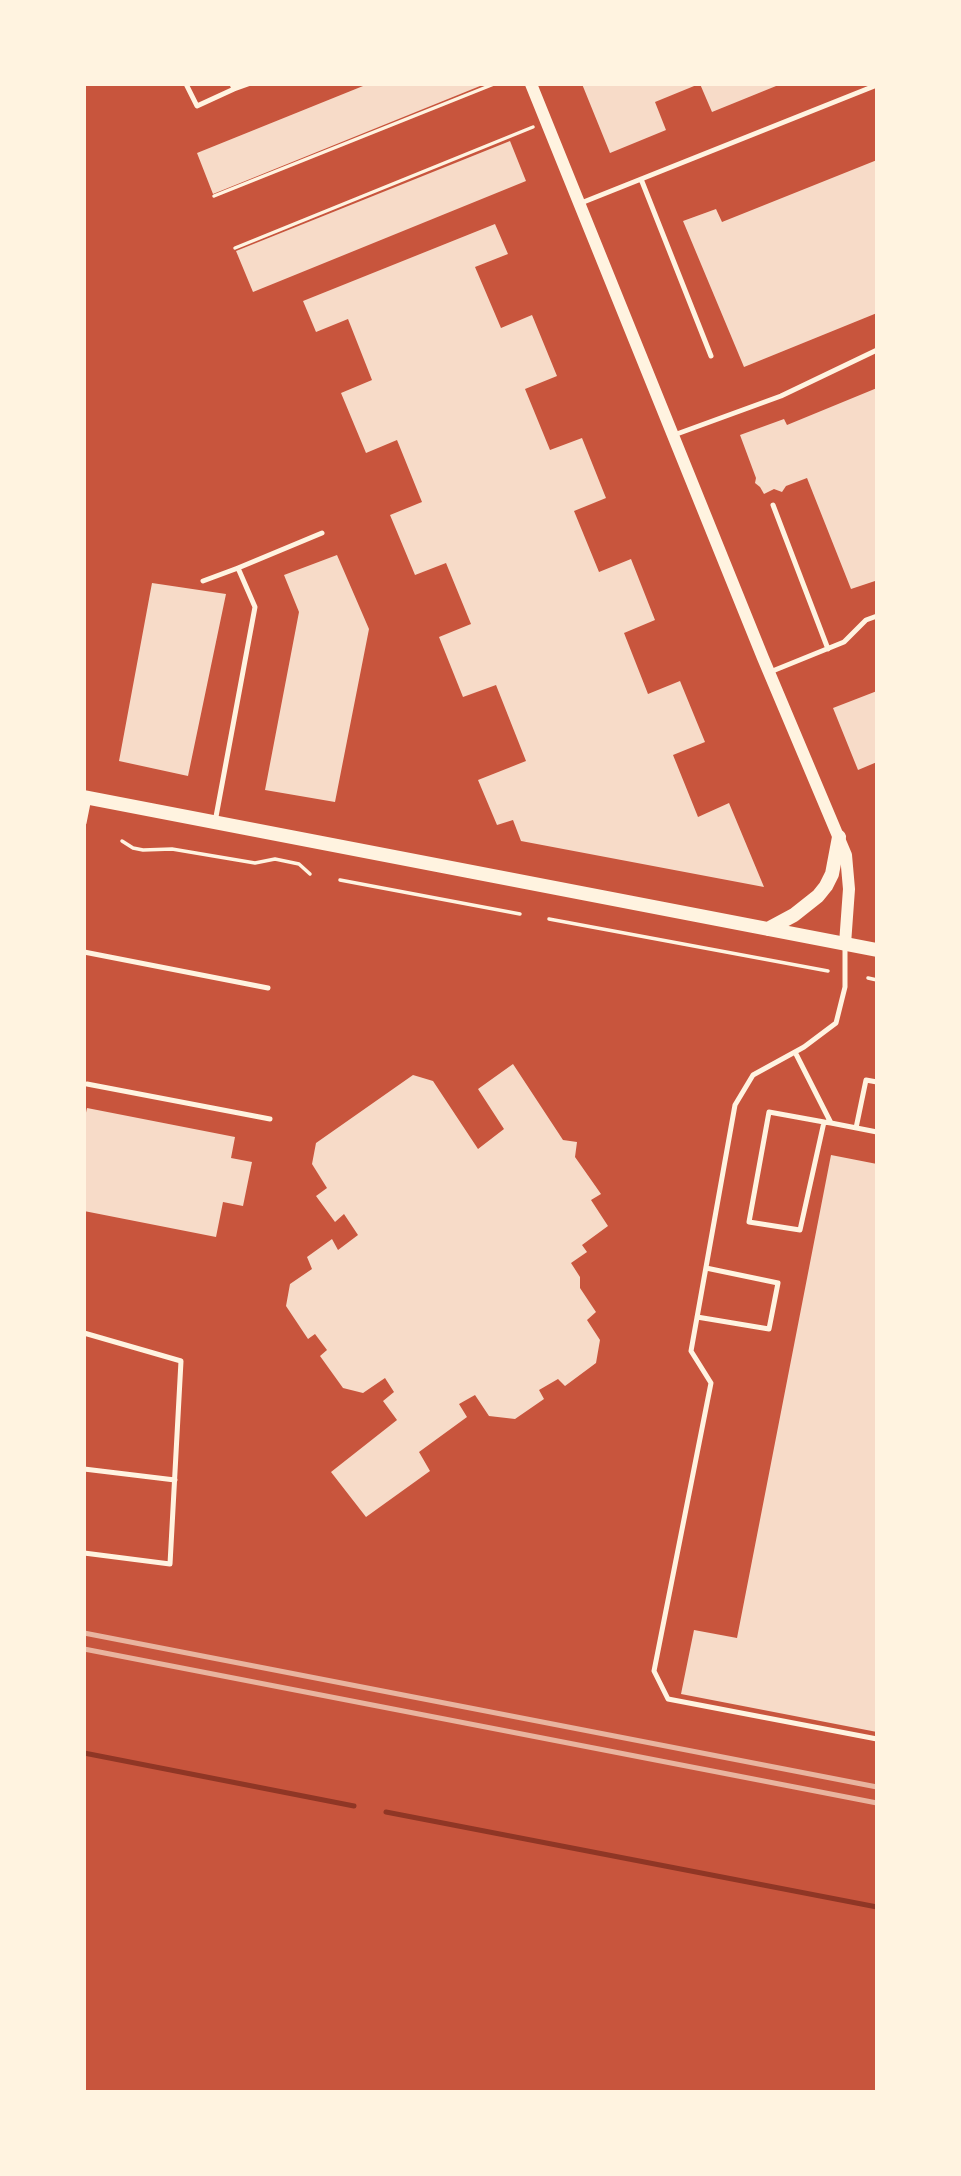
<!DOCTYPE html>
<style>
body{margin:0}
#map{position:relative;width:961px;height:2176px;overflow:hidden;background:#c8553d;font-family:"Crimson Pro",serif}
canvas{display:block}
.frame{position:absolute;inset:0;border:86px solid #fff3e0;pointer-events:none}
</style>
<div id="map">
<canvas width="961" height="2176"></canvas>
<div class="frame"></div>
</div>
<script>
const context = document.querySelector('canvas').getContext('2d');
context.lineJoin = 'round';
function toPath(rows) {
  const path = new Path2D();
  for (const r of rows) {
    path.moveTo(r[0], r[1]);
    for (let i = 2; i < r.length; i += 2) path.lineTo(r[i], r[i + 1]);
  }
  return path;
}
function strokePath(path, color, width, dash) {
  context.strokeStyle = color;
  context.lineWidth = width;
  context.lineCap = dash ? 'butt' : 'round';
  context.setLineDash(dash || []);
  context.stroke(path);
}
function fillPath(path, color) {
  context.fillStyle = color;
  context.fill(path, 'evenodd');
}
strokePath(toPath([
 [84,1753,354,1806],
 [386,1812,877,1907]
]), '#8f3625', 5);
fillPath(toPath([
 [368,84,485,84,213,194,197,153],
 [582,84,699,84,655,102,666,130,610,153],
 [700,84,781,84,712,112],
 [510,141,526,181,253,292,236,251],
 [877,160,877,313,744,367,683,221,716,209,722,222],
 [495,224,508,254,475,267,501,328,532,315,557,376,525,389,550,450,582,438,606,498,574,511,599,572,631,559,655,620,624,633,648,694,680,681,705,742,673,755,698,817,729,803,764,887,521,841,513,820,497,825,478,780,526,761,496,685,463,697,439,637,471,624,446,563,415,575,390,515,422,502,397,440,366,453,341,393,372,380,348,319,316,332,303,301],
 [877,388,877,585,875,581,851,589,807,478,786,486,782,492,774,489,764,494,760,487,755,483,756,478,740,435,784,419,787,425],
 [337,555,369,629,335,802,265,790,299,612,284,575],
 [152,583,226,594,188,776,119,761],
 [877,691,877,762,858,770,833,708],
 [513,1064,563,1140,577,1142,575,1157,601,1194,591,1200,608,1226,582,1245,587,1252,571,1263,580,1277,580,1288,596,1312,587,1320,600,1340,596,1363,565,1386,558,1379,539,1390,544,1399,515,1419,489,1416,475,1395,459,1404,467,1417,419,1452,430,1471,366,1517,331,1472,397,1420,383,1401,394,1392,385,1378,363,1393,343,1388,320,1356,327,1350,315,1334,308,1339,286,1306,290,1284,312,1269,307,1257,332,1239,338,1250,358,1235,344,1214,335,1222,316,1196,327,1188,312,1164,316,1143,413,1075,433,1081,478,1149,504,1129,478,1089],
 [87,1108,235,1137,231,1158,252,1162,243,1206,223,1202,216,1237,84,1211,84,1122],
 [831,1155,877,1164,877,1732,681,1694,694,1630,737,1638]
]), '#f7dbc8');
strokePath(toPath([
 [214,196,494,84],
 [235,248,533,127],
 [122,841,133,848,143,850,172,849,255,863,275,859,299,864,310,874],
 [340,880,520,914],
 [549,919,828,971],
 [868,978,877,980]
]), '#fff3e0', 3.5);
strokePath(toPath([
 [186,84,197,106,234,89],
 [232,84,234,89,248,84],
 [641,179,711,356],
 [581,203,877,85],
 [674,435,781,396,877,350],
 [773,505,828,649],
 [203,581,238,568],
 [770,672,844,642,866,620,877,616],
 [215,822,255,607,238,568,322,533],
 [84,823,89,798],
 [845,947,845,987,836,1023,804,1047,753,1075,735,1105,691,1351,711,1383,654,1671,668,1699,877,1739],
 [84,952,268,988],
 [795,1052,831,1123,877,1132],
 [87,1084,270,1119],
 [824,1122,800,1230,749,1222,769,1112,824,1122,831,1123],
 [856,1128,866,1080,877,1082],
 [697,1317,769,1329,778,1283,706,1268],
 [84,1333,181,1361,170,1564,84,1553],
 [84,1469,175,1480]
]), '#fff3e0', 5);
strokePath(toPath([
 [531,84,763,658,846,855,849,889,845,944]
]), '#fff3e0', 12);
strokePath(toPath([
 [84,797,877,950],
 [768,929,794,915,818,896,826,886,832,874,839,837]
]), '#fff3e0', 14);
strokePath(toPath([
 [84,1633,877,1787],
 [84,1649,877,1803]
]), '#e9b49f', 5);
</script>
